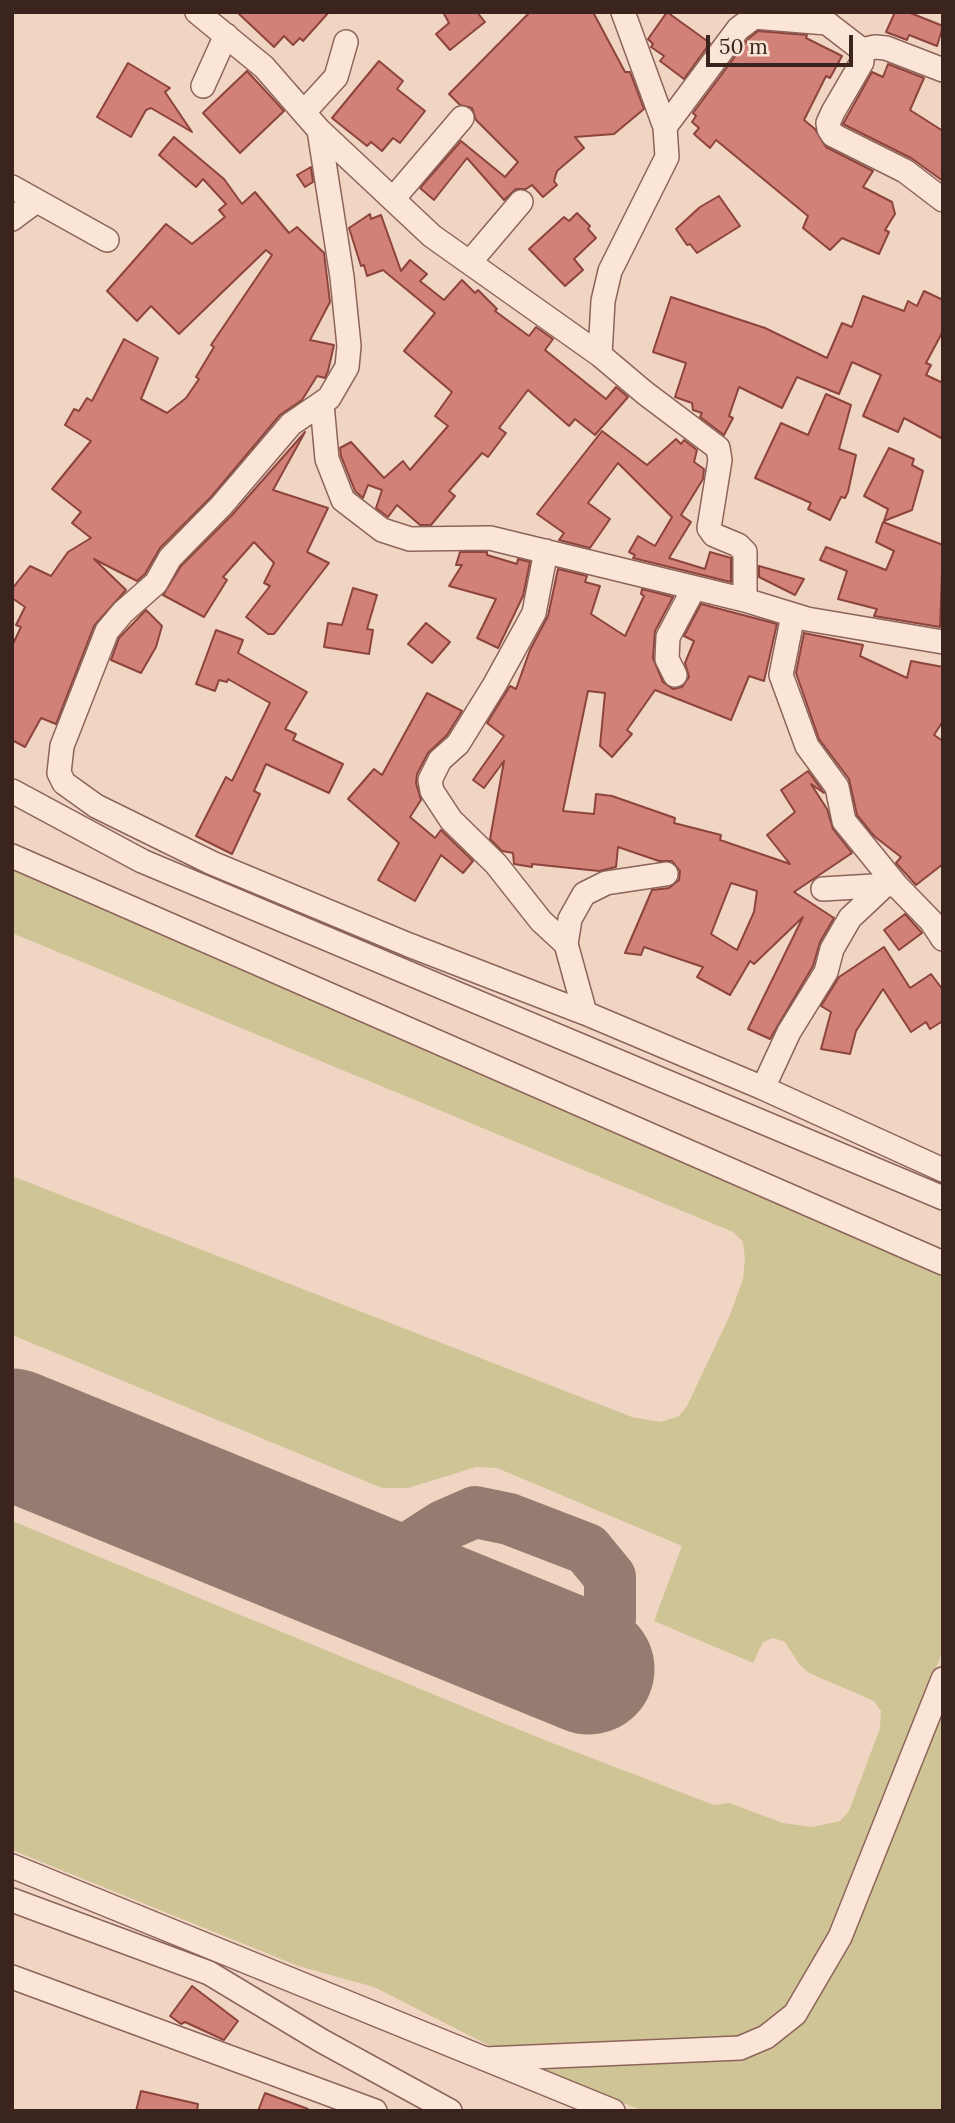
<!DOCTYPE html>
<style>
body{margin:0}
#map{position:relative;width:955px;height:2123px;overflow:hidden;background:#f1d5c3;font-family:Lora,serif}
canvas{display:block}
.frame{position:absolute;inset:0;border:14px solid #3b231e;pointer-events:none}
.scale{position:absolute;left:706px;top:35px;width:147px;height:32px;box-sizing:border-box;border:4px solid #3b231e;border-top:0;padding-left:9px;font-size:21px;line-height:24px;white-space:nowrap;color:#3b231e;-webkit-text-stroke:5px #f7e2d3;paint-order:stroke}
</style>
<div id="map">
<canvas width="955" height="2123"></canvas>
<div class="frame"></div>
<div class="scale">50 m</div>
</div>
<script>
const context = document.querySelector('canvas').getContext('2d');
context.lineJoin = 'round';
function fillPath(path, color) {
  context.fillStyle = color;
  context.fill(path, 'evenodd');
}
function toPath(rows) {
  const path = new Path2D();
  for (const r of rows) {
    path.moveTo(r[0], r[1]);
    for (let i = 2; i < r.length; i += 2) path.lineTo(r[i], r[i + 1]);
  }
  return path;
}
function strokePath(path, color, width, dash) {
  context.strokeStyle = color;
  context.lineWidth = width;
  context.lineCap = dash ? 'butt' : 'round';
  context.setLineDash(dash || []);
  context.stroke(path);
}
fillPath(toPath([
 [12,864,943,1270,943,1650,854,1888,792,2007,753,2038,494,2048,374,1987,298,1966,12,1850,12,1521,542,1739,714,1805,729,1803,783,1823,812,1827,840,1821,849,1811,880,1728,881,1711,874,1701,809,1673,799,1664,785,1642,773,1638,763,1642,753,1663,654,1621,682,1546,497,1468,476,1467,408,1488,382,1488,12,1335,12,1176,632,1417,661,1422,679,1416,687,1406,730,1315,743,1279,745,1259,743,1242,733,1232,12,933],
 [943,1699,943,2111,643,2111,525,2062,784,2035]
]), '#cfc496');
strokePath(toPath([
 [364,1577,443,1526,475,1512,509,1519,587,1549,610,1577,610,1618,590,1652,553,1679,524,1681,493,1662,482,1636,464,1618]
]), '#967c70', 52);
strokePath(toPath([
 [12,1434,589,1669]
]), '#967c70', 131);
const building = toPath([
 [237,12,329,12,303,41,300,38,293,45,284,36,274,47,237,12],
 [443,12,477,12,485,22,450,50,436,34,449,23,443,12],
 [530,12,593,12,625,72,630,72,644,109,614,134,575,137,584,148,557,171,554,181,557,185,543,197,532,185,526,189,516,189,504,200,467,158,434,200,420,188,461,141,505,177,518,162,476,120,472,108,460,105,449,94,530,12],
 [667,12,710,43,684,79,660,61,664,56,651,47,653,44,648,39,667,12],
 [895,12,908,12,943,26,937,46,909,35,907,40,886,32,895,12],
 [758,31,807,35,806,38,842,56,830,78,826,76,804,120,815,129,826,147,873,171,863,187,892,202,895,214,885,230,889,232,879,254,842,238,830,250,803,228,808,216,716,140,710,148,694,134,699,128,692,122,696,116,693,113,748,39,758,31],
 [379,61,403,81,397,89,425,111,400,143,393,138,382,151,371,142,367,146,332,118,379,61],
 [128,63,170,88,165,92,192,132,151,108,146,110,131,137,97,117,128,63],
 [888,64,924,78,910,110,943,131,943,181,911,158,843,124,872,72,883,77,888,64],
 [247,71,284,111,240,153,203,113,247,71],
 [174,137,224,179,242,204,255,192,289,233,297,227,324,253,330,302,310,340,334,345,328,371,325,378,317,376,302,400,280,415,211,497,160,548,145,574,137,581,94,559,126,590,94,626,56,724,41,718,25,747,12,740,12,646,21,627,16,625,25,607,12,598,12,589,30,566,51,576,68,552,91,538,72,523,81,512,52,489,91,441,65,425,74,409,79,411,87,398,92,401,124,339,158,358,141,399,167,413,186,398,199,379,196,377,214,347,211,345,272,255,266,250,179,334,151,306,137,321,107,291,166,224,192,244,225,217,219,210,226,204,203,179,196,187,159,155,174,137],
 [311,167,313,182,305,187,297,175,311,167],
 [719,196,740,226,697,253,690,244,687,245,676,229,700,207,719,196],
 [577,213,590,226,588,229,596,238,574,259,583,270,565,286,529,249,564,217,569,221,577,213],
 [370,214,371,219,381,215,401,271,410,260,427,274,420,281,444,300,462,280,475,293,478,290,497,309,495,311,529,336,536,327,553,339,545,350,606,399,616,387,628,397,595,435,575,419,569,426,528,390,499,428,506,433,488,457,482,453,449,491,455,496,431,525,420,525,397,505,388,517,376,508,382,490,368,485,363,498,355,491,341,456,340,448,351,442,384,478,403,461,410,470,448,426,435,416,452,392,404,351,435,313,383,270,367,276,364,265,361,266,349,228,370,214],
 [924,291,943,300,943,331,926,363,931,365,926,375,943,383,943,439,904,418,898,432,863,416,881,375,852,362,839,394,797,377,782,408,739,387,729,416,733,418,724,435,700,417,702,413,693,410,692,403,675,397,686,363,653,352,671,297,765,328,827,358,842,323,852,327,863,296,904,311,908,301,917,306,924,291],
 [826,394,851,405,839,449,856,455,848,492,845,498,841,497,830,520,808,509,811,503,755,478,781,423,808,435,826,394],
 [602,431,647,465,676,439,681,444,684,440,697,450,694,462,704,469,703,479,681,515,691,522,669,558,705,569,710,552,731,558,731,582,633,558,635,555,629,552,638,536,655,546,672,517,618,463,588,503,610,519,590,548,559,540,564,533,537,514,602,431],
 [305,432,273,490,328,508,307,552,329,563,274,634,268,634,246,617,270,586,264,583,274,563,254,542,223,577,227,580,204,617,163,595,181,566,232,515,305,432],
 [889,448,914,459,912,465,923,471,912,510,884,521,888,509,864,496,889,448],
 [883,522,943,545,940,627,874,616,877,609,838,599,847,571,820,560,826,547,886,570,894,551,876,542,883,522],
 [460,552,487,552,487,555,517,564,518,559,530,562,523,596,498,648,477,638,496,599,449,586,462,565,456,565,460,552],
 [759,566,804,579,795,595,759,577,759,566],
 [558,569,587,576,585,582,600,586,591,614,625,636,644,596,641,594,642,589,673,597,655,631,653,658,663,682,673,689,682,687,689,677,685,663,694,641,684,636,701,604,777,624,764,681,749,676,731,720,655,690,627,730,632,734,612,757,600,746,605,693,588,691,563,811,594,814,596,794,612,796,675,818,674,823,721,835,720,840,790,864,767,835,795,812,781,790,808,771,824,793,811,784,827,809,833,829,852,853,794,892,834,918,820,942,813,966,770,1039,748,1029,803,917,754,964,750,961,730,995,697,977,703,967,644,947,641,955,625,953,652,890,669,888,679,880,680,871,672,861,659,861,618,847,616,867,599,871,532,864,532,867,514,864,513,853,502,851,490,839,504,761,484,788,473,780,504,736,487,723,510,686,516,689,530,650,548,616,558,569],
 [731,883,757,891,754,912,737,950,711,934,731,883],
 [353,588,377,595,367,629,373,630,369,654,324,647,328,623,342,625,353,588],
 [146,610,162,626,156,647,141,673,111,660,119,638,146,610],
 [426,623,450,642,432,663,408,644,426,623],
 [216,630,243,640,238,653,307,692,285,729,296,734,293,740,343,764,329,793,266,764,254,791,260,794,232,854,196,836,226,777,232,781,270,703,228,679,227,682,219,680,215,691,196,684,216,630],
 [804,633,863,645,860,656,907,678,911,661,943,667,943,721,934,735,943,741,943,864,916,885,896,863,901,857,874,836,857,815,849,779,819,739,796,673,804,633],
 [427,693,462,711,447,735,428,753,417,774,416,783,421,800,410,817,435,838,441,830,473,861,463,873,441,855,415,901,378,880,399,843,348,799,374,769,382,775,427,693],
 [905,914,922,933,899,950,884,930,905,914],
 [884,947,910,988,931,974,943,990,943,1021,930,1029,926,1022,911,1032,883,989,856,1031,850,1054,821,1049,831,1012,821,1006,839,977,884,947],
 [192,1986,238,2021,224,2040,185,2022,181,2024,170,2016,192,1986],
 [141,2091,198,2104,197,2111,136,2111,141,2091],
 [265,2093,308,2109,307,2111,258,2111,265,2093]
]);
fillPath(building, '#d18177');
strokePath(building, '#8d443d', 2);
const minor = toPath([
 [197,12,264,67,319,130,432,236,600,355,645,393,718,448,720,460,709,528,714,535,738,545,745,552,745,600],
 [623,12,665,127],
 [862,50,875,47,886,48,943,70],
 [203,86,226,35],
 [304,112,336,77,346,42],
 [319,130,342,277,349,346,347,367,329,398,291,424,221,506,170,558,156,583,123,612,107,631,62,746,59,773,64,783,96,806,212,863,409,945,585,1013,763,1088,943,1170],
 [12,187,107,240],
 [393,199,462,118],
 [12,219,36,201],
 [470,262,521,202],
 [600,355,603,301,610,271,667,157,665,127,738,29,754,17,827,23,862,50,862,62,833,112,828,123,829,129,833,135,905,171,943,200],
 [322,404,327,459,343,500,382,530,410,539,490,538,745,600,807,619,943,642],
 [546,551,534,613,495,684,458,744,440,760,430,780,432,791,451,820,496,864,541,921,566,944,585,1013],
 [793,615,781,675,807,746,837,787,844,821,896,885,931,921,943,939],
 [675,675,667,659,668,637,694,588],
 [12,791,142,861,943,1198],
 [12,856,943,1263],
 [823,889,890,885],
 [566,944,570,919,584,894,606,883,666,874],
 [763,1088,789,1032,826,972,832,949,850,918,884,886],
 [12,1866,613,2111],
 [12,1900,209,1973,322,2041,450,2111],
 [12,1977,375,2111],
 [485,2059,740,2048,766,2037,795,2014,840,1937,943,1679]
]);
strokePath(minor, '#8c6459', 26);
strokePath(minor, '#fbe5d7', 23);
</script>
